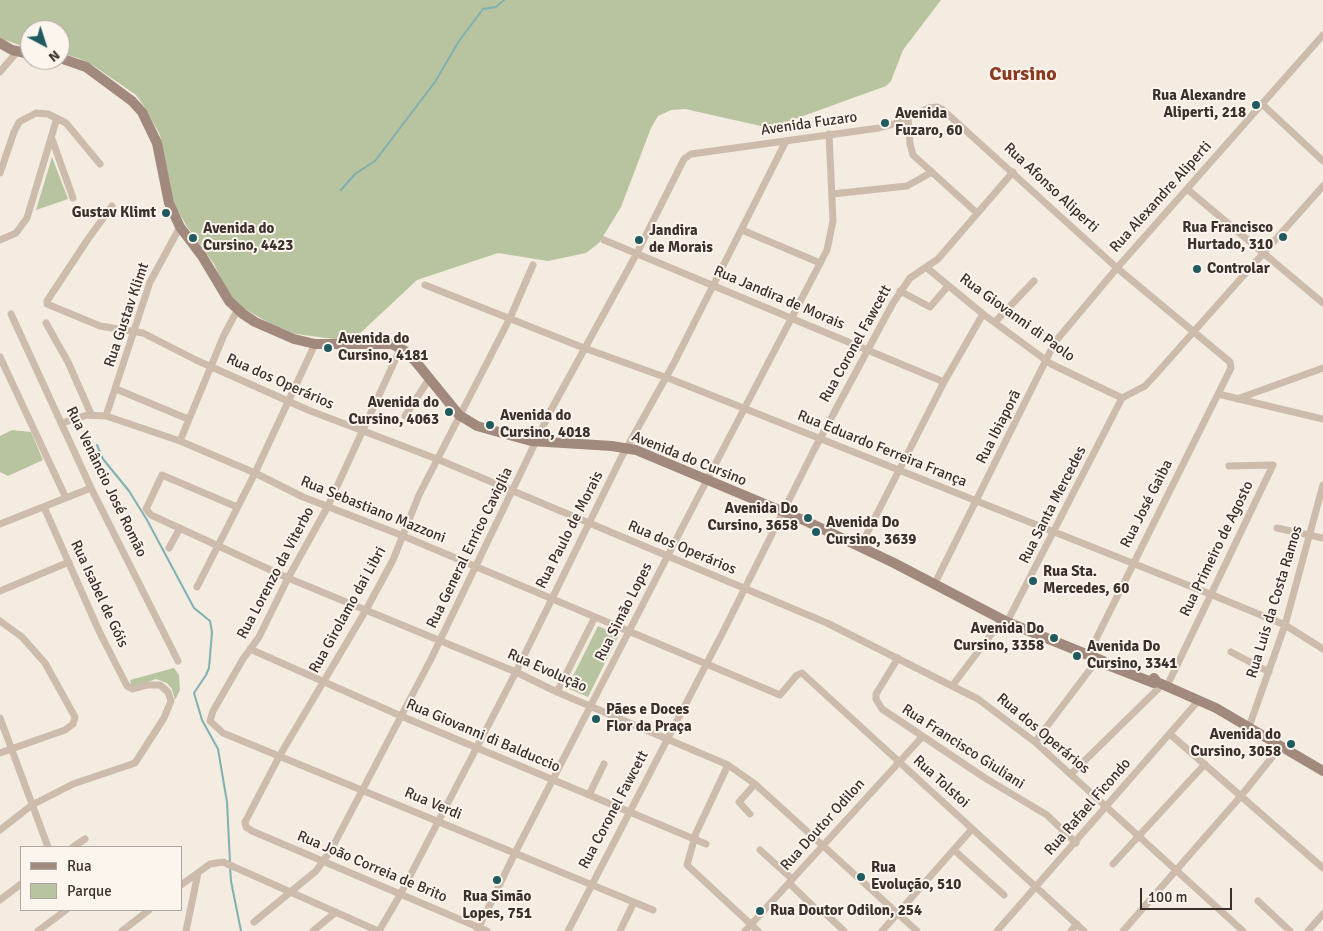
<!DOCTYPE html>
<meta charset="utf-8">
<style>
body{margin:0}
#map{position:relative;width:1323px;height:931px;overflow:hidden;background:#f4ebe1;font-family:Signika,sans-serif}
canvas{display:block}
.legend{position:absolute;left:20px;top:846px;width:162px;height:65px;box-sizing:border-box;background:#fbf5ee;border:1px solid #aea6a0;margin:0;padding:6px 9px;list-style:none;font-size:15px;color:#3b302b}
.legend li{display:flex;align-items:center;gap:10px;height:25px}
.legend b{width:25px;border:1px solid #aea6a0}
.north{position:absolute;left:20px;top:20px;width:50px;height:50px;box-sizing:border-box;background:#fbf5ee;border:1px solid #aea6a0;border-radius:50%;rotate:140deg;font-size:14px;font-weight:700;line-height:20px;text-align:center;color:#3b302b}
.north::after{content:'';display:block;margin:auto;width:18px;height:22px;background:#1f5a5e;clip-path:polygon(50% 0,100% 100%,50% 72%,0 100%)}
.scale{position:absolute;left:1140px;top:888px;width:92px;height:22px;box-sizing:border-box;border:2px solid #3b302b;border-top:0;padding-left:6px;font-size:15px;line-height:18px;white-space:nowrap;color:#3b302b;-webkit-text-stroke:4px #fbf5ee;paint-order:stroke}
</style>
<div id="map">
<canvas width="1323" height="931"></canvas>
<ul class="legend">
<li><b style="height:6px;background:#a18a7d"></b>Rua</li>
<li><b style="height:14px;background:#b8c4a0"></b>Parque</li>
</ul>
<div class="north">N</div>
<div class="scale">100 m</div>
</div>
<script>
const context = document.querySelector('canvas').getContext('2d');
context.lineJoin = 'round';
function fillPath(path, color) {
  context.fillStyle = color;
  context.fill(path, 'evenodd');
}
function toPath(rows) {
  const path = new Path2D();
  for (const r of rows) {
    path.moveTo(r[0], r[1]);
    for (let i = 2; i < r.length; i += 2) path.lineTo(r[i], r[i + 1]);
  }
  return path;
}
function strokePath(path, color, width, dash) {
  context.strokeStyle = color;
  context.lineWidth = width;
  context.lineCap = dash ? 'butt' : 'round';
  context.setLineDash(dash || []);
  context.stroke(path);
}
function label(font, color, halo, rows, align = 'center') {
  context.font = font + ' Signika,sans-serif';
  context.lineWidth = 4;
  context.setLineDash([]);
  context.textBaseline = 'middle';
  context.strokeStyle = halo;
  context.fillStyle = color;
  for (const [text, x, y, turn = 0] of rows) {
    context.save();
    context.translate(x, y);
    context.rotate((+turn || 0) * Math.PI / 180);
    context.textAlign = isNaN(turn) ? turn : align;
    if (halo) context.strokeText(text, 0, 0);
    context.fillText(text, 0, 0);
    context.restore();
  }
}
fillPath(toPath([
 [0,0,941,0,903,50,891,81,886,86,770,128,685,109,671,110,658,116,651,128,621,207,599,243,586,253,548,261,498,253,417,280,355,338,334,339,296,334,271,324,243,308,229,295,214,264,186,225,174,204,160,135,144,106,136,95,94,66,78,58,60,53,60,30,30,30,30,49,0,38],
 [52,157,68,199,36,210],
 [12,430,31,432,43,460,8,476,0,472,0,436],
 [598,626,619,635,588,697,567,688],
 [174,668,179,675,180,690,175,700,172,689,167,683,156,679,132,687,130,680]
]), '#b8c4a0');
strokePath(toPath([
 [341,190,355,174,375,161,435,82,459,41,483,9,496,7,504,0],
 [97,445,103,459,129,491,147,520,194,608,210,621,212,632,209,668,206,675,194,693,202,720,218,749,227,802,230,863],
 [230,867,231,881,241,931]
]), '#7fb0b2', 2);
strokePath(toPath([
 [0,72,17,52],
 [1262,104,1323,161],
 [908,119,910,144,913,155,977,213],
 [52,139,73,198],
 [0,173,14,132,19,122,36,113,48,114,66,123,100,164],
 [1187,189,1323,303],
 [832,194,907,186,932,172],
 [112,206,88,239,47,301,47,304,100,326,143,333,196,360,308,410,437,459,827,623,978,699,1035,742,1243,931],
 [742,230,820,263],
 [0,240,16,233,27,218,57,118],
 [604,240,944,382],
 [927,268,983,314,1051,364,1122,398],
 [425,285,584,348,673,380,1210,594,1285,625,1323,649],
 [900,291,930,307,948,286],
 [11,314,91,488,178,661],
 [995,322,1034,281],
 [46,323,68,362,91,414],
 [397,356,328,506,288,578,259,637,243,659,213,711,210,721,223,733,653,910],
 [0,357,66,498],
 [116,389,188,419],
 [1218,394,1323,419],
 [1122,398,1145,386,1157,373,1323,186],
 [1237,399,1323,368],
 [106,416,150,282,180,227],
 [405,416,429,379],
 [62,423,87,415,106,416,180,441,255,473,303,497,401,535,780,695,797,675,802,673,1084,931],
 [180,441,224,335,238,309],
 [237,507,162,475,146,509,151,515,288,578,516,672,557,692,728,765,755,784,917,931],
 [0,524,91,488],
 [1277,528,1323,538],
 [860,547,944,382,983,314],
 [169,548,180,528],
 [934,585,1055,342,1117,268,1323,35],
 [197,587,255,473,315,344],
 [0,591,69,562],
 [0,621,22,637,45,663,75,717,73,724,65,730,0,753],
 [1007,622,1122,398],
 [250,649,401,716,706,844],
 [1231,652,1269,672],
 [898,658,876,694,876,699,882,709,985,778,1047,815,1076,843],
 [952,686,1002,620],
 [1167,686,1273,465,1229,466],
 [557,692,595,617],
 [0,718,48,847],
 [1249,727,1285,625,1323,485],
 [1171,735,1323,868],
 [1035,742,1098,659],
 [728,765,696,833,687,865,758,931],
 [1071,774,1163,684],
 [589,795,604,764],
 [750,814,739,802,755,784],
 [0,830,32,805,73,784,135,763,164,718,171,701,168,692,160,685,147,685,133,689,127,686,99,631,44,507],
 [73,847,85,839],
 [760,850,792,879],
 [954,850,1004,895],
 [1113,864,1205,764],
 [789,883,815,908,826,914,844,931],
 [181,885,210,864,223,862,378,931],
 [0,900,21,884],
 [1258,901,1290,931],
 [254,922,316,871,331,850,431,659,551,410,637,253,684,159,691,154,879,128,897,123,929,108,937,107,942,109,1117,268,1230,362,1231,368,1088,655],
 [38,931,66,910],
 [122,931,149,910],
 [186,931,198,873],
 [313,931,336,912],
 [379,931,400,895,516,672,621,458,674,363,786,141],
 [477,931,515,853,682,528,827,250,833,221,829,134],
 [487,931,252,831,246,827,245,822,280,755,366,610,393,560,419,495,510,318,533,265],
 [568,931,723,632,814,450,893,303,910,278,938,259,1013,172],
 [620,931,634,902],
 [745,931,922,737],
 [882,931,972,829],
 [997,931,1199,700],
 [1071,931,1077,924],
 [1123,931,1241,796,1281,746],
 [1308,931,1323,914]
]), '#cdbbac', 7);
strokePath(toPath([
 [0,43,12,50,30,54],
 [60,58,86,67,132,101,142,112,157,143,169,203,180,227,202,256,229,301,243,314,255,322,294,339,315,344,392,344,405,351,416,362,459,415,477,426,531,441,612,446,636,450,808,522,894,563,1007,622,1103,661,1105,664,1154,683,1157,682],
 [1154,678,1157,682,1216,708,1323,771]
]), '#a18a7d', 10);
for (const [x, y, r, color] of [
 [1256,105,5,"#1f5a5e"],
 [885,123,5,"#1f5a5e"],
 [166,213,5,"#1f5a5e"],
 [1283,237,5,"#1f5a5e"],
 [193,238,5,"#1f5a5e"],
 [639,240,5,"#1f5a5e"],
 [1197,269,5,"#1f5a5e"],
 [328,348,5,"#1f5a5e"],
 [449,412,5,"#1f5a5e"],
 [490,425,5,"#1f5a5e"],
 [808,518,5,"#1f5a5e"],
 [816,532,5,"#1f5a5e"],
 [1033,581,5,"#1f5a5e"],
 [1054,638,5,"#1f5a5e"],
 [1077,656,5,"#1f5a5e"],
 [596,719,5,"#1f5a5e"],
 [1291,744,5,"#1f5a5e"],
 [861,877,5,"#1f5a5e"],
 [497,880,5,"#1f5a5e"],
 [760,911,5,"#1f5a5e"]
]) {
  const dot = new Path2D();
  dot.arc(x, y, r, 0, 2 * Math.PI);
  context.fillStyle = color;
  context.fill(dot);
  strokePath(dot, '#fbf5ee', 2);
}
label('bold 15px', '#3b302b', '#fbf5ee', [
 ["Rua Alexandre",1246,96,"right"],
 ["Aliperti, 218",1246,113,"right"],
 ["Avenida",895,114],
 ["Fuzaro, 60",895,131],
 ["Gustav Klimt",156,213,"right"],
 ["Rua Francisco",1273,228,"right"],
 ["Hurtado, 310",1273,245,"right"],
 ["Avenida do",203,229],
 ["Cursino, 4423",203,246],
 ["Jandira",649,231],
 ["de Morais",649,248],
 ["Controlar",1207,269],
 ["Avenida do",338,339],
 ["Cursino, 4181",338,356],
 ["Avenida do",439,403,"right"],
 ["Cursino, 4063",439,420,"right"],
 ["Avenida do",500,416],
 ["Cursino, 4018",500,433],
 ["Avenida Do",798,509,"right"],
 ["Cursino, 3658",798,526,"right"],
 ["Avenida Do",826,523],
 ["Cursino, 3639",826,540],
 ["Rua Sta.",1043,572],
 ["Mercedes, 60",1043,589],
 ["Avenida Do",1044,629,"right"],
 ["Cursino, 3358",1044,646,"right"],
 ["Avenida Do",1087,647],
 ["Cursino, 3341",1087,664],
 ["Pães e Doces",606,710],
 ["Flor da Praça",606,727],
 ["Avenida do",1281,735,"right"],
 ["Cursino, 3058",1281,752,"right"],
 ["Rua",871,868],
 ["Evolução, 510",871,885],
 ["Rua Simão",497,897,"center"],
 ["Lopes, 751",497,914,"center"],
 ["Rua Doutor Odilon, 254",770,911]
], 'left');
label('15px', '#3b302b', '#fbf5ee', [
 ["Avenida Fuzaro",809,124,-8],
 ["Rua Afonso Aliperti",1051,188,43],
 ["Rua Alexandre Aliperti",1161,197,-48],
 ["Rua Jandira de Morais",779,298,23],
 ["Rua Gustav Klimt",127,315,-71],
 ["Rua Giovanni di Paolo",1017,318,36],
 ["Rua Coronel Fawcett",856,344,-61],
 ["Rua dos Operários",280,382,24],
 ["Rua Ibiaporã",999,427,-63],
 ["Rua Eduardo Ferreira França",882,449,22],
 ["Avenida do Cursino",689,459,22],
 ["Rua Venâncio José Romão",106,482,64],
 ["Rua José Gaiba",1147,504,-63],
 ["Rua Santa Mercedes",1053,505,-63],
 ["Rua Sebastiano Mazzoni",373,510,22],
 ["Rua Paulo de Morais",570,530,-63],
 ["Rua General Enrico Caviglia",470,548,-64],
 ["Rua dos Operários",682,548,23],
 ["Rua Primeiro de Agosto",1217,549,-64],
 ["Rua Lorenzo da Viterbo",276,573,-62],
 ["Rua Isabel de Góis",99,594,65],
 ["Rua Luis da Costa Ramos",1275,602,-73],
 ["Rua Girolamo dai Libri",348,610,-61],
 ["Rua Simão Lopes",624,612,-63],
 ["Rua Evolução",547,671,24],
 ["Rua dos Operários",1043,734,40],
 ["Rua Giovanni di Balduccio",483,736,23],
 ["Rua Francisco Giuliani",963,747,33],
 ["Rua Tolstoi",941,782,42],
 ["Rua Verdi",433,804,23],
 ["Rua Rafael Ficondo",1088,807,-49],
 ["Rua Coronel Fawcett",614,810,-62],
 ["Rua Doutor Odilon",823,825,-48],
 ["Rua João Correia de Brito",372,867,23]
]);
label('bold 20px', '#8c3b22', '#fbf5ee', [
 ["Cursino",1023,75]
]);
</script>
